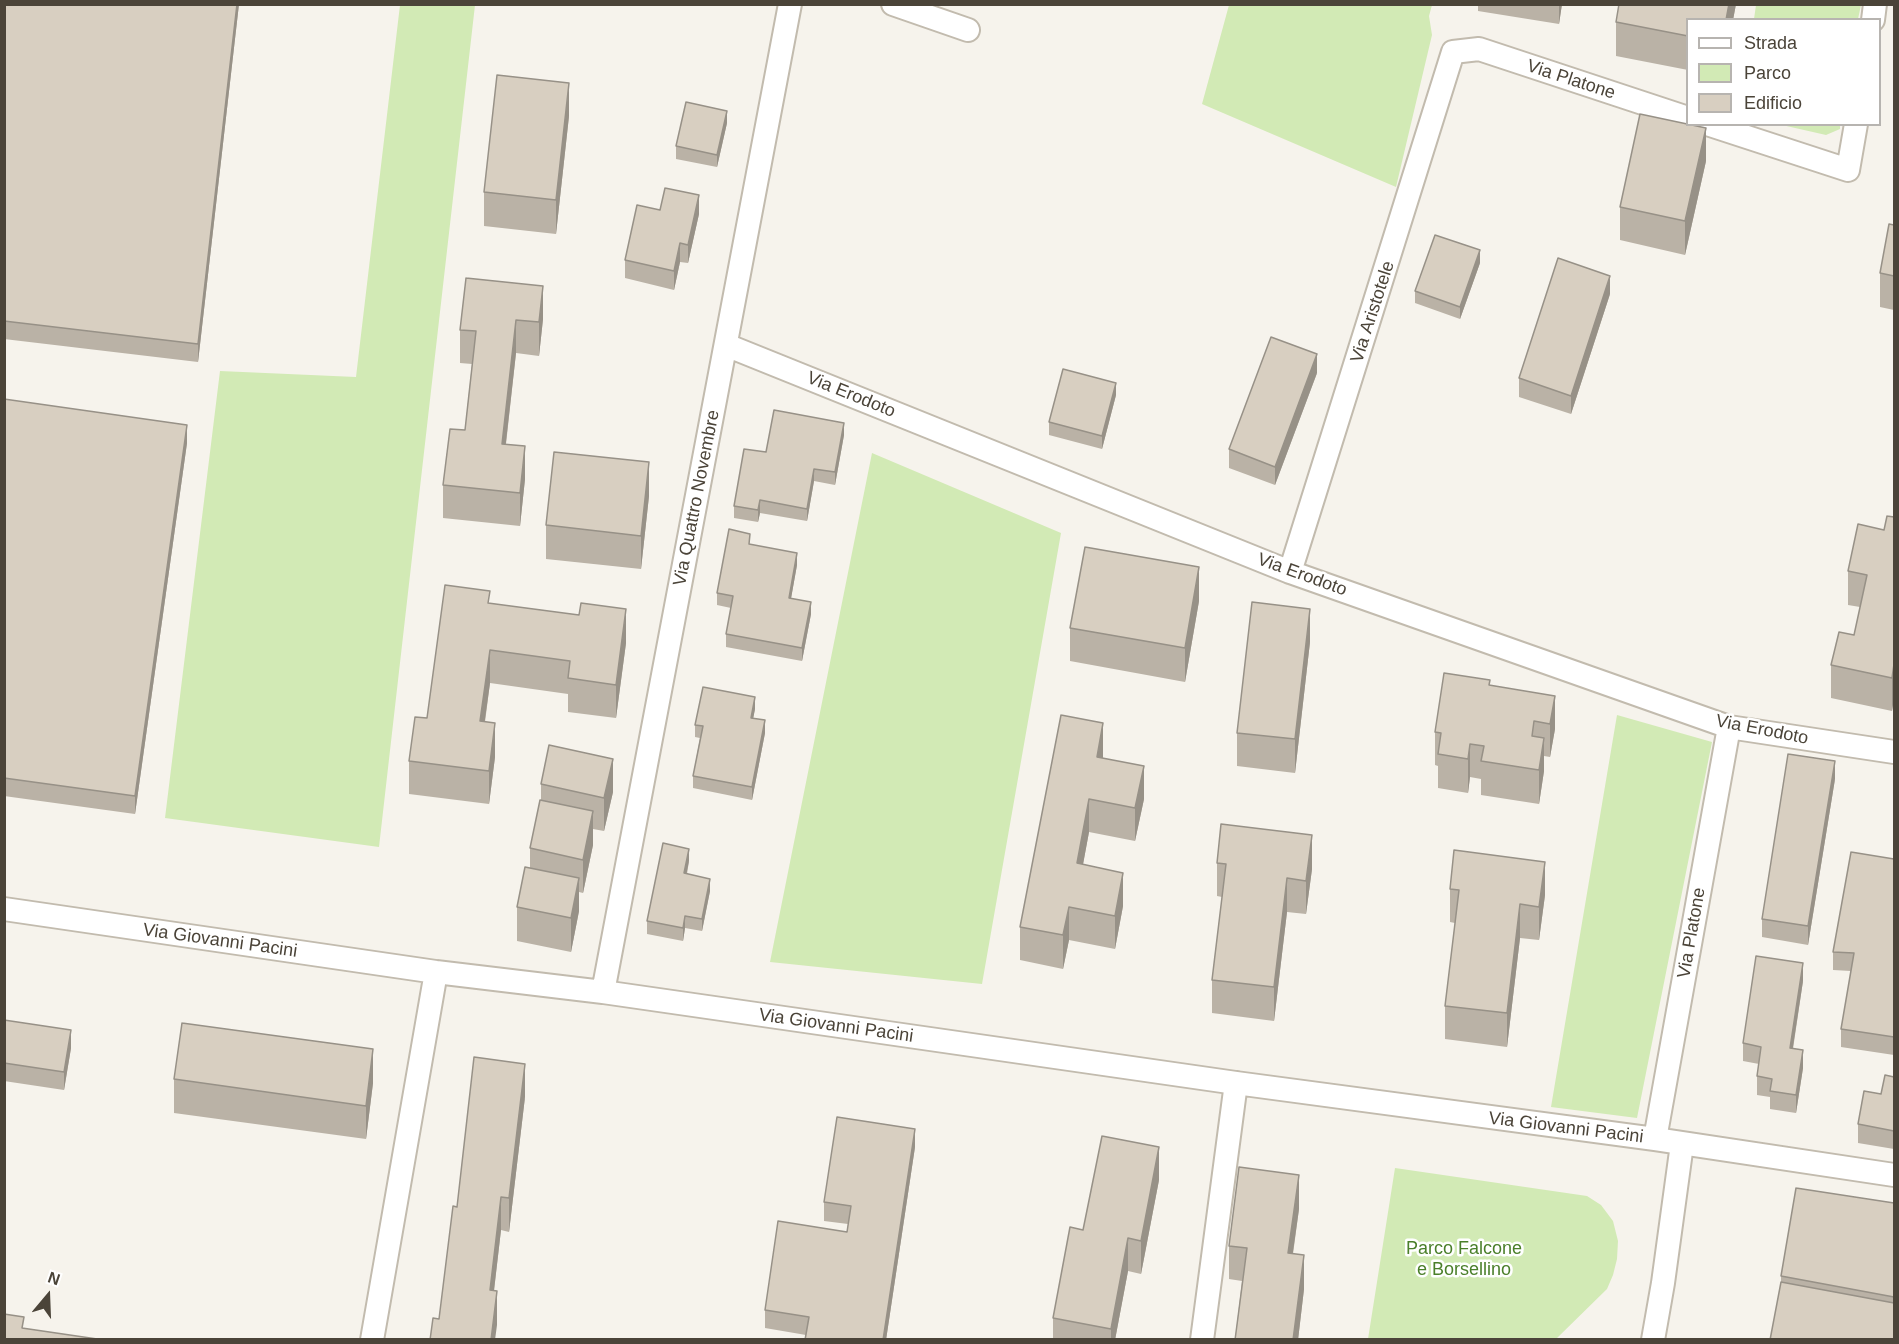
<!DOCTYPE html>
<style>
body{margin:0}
#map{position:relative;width:1899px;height:1344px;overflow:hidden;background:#f6f3ec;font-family:Arial,sans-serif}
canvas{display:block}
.frame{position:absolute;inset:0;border:6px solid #4b4439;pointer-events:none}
.legend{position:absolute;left:1686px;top:18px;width:195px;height:108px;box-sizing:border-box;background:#fff;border:2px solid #b7b4b0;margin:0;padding:8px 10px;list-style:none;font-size:18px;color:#4b4439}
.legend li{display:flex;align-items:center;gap:12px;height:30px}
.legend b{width:30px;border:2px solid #b7b4b0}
.north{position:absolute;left:18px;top:1266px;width:60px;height:60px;-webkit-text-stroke:4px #fff;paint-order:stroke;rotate:19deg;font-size:16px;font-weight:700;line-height:24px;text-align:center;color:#4b4439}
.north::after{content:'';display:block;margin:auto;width:21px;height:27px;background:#4b4439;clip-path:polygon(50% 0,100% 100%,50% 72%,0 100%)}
</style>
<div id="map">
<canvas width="1899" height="1344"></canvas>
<div class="frame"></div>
<ul class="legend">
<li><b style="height:8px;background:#fff"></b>Strada</li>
<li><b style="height:16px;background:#d2eab5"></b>Parco</li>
<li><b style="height:16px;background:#d8cfc1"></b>Edificio</li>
</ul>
<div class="north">N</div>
</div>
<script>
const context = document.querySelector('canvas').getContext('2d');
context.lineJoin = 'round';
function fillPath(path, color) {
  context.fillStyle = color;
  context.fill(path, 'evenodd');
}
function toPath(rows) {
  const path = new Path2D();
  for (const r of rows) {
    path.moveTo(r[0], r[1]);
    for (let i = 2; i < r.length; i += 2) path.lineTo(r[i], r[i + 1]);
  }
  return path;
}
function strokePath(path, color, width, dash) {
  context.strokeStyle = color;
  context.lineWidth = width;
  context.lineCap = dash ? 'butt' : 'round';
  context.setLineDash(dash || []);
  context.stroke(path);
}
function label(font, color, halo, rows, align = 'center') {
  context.font = font + ' Arial,sans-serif';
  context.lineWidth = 5;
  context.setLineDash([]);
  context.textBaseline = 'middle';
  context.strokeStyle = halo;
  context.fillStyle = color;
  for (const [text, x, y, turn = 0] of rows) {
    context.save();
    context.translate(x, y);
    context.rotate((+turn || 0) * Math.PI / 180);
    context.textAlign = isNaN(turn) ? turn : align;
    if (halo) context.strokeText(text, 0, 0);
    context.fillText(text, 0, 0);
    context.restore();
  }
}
fillPath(toPath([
 [400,5,475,5,379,847,165,818,220,371,356,377],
 [1229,5,1432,5,1429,16,1432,35,1396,187,1202,104],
 [1756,5,1756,4,1861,5,1858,19,1754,19],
 [1782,125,1840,124,1840,129,1826,135],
 [872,453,1061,533,982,984,770,962],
 [1617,715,1712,742,1637,1118,1551,1107],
 [1395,1168,1587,1196,1601,1205,1613,1221,1618,1241,1617,1259,1613,1275,1607,1289,1556,1339,1368,1339]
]), '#d2eab5');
const street = toPath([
 [893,4,968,30],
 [1873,20,1875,4],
 [1707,124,1848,170,1856,124],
 [726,345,1290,572,1729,727,1894,752],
 [1290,572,1453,52,1479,49,1688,118],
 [4,909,436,972,603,992,1236,1083,1655,1139,1894,1175],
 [603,992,790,4],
 [1655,1139,1729,727],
 [372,1340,436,972],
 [1202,1340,1236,1083],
 [1653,1340,1663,1283,1682,1144]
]);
strokePath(street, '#c2bbae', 26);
strokePath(street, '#fff', 22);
fillPath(toPath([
 [4,4,239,4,198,362,4,339],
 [1478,4,1562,4,1559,24,1478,11],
 [1736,4,1733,20,1688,20,1688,70,1616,56,1616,22],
 [569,116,556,234,484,226,484,192],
 [727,123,717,167,676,159,676,146],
 [1706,161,1685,255,1620,240,1620,207],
 [660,210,699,214,688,263,680,262,674,290,625,278,625,260],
 [1894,225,1894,310,1880,307,1880,273],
 [1480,263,1460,319,1415,303,1415,291],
 [466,278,543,319,539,356,516,353,506,444,525,479,520,526,443,518,443,485,465,430,472,364,460,363,460,330],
 [1610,294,1571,414,1519,397,1519,378],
 [1317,373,1275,485,1229,468,1229,449],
 [1116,395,1102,449,1049,435,1049,422],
 [4,399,187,443,135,814,4,796],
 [844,435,835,485,814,481,807,521,760,513,758,522,734,518,734,506,766,452],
 [649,496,641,569,546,559,546,525],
 [1894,517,1894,698,1892,711,1831,698,1831,665,1854,635,1860,607,1848,605,1848,571],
 [750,544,797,565,791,598,811,614,802,661,726,647,726,634,731,608,717,605,717,593],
 [1199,601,1185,682,1070,661,1070,628],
 [490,603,626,643,616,718,568,712,568,694,490,683,485,722,495,757,489,804,409,794,409,761],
 [1310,642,1295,773,1237,766,1237,733],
 [1490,686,1555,696,1555,729,1550,757,1544,756,1544,771,1539,804,1481,795,1481,779,1470,777,1468,793,1438,788,1438,766,1435,765,1435,732],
 [755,709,753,718,765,733,752,800,693,788,693,776,700,738,695,737,695,725],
 [1103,758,1144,799,1135,841,1089,832,1083,864,1123,906,1115,949,1069,940,1063,969,1020,960,1020,927],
 [1835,779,1808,945,1762,937,1762,919],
 [541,784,613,792,604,831,593,829,593,845,583,893,579,892,579,911,571,952,517,941,517,907,530,868,530,848,541,800],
 [1894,859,1894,1055,1841,1047,1841,1029,1851,971,1833,970,1833,952],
 [689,861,687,874,710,891,702,931,685,928,683,941,647,934,647,921],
 [1217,863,1312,869,1306,914,1287,912,1274,1021,1212,1013,1212,980,1222,897,1217,896],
 [1450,889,1545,895,1539,940,1520,938,1507,1047,1445,1039,1445,1006,1455,923,1450,922],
 [1803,981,1793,1049,1803,1068,1796,1113,1770,1109,1770,1097,1757,1095,1757,1076,1759,1064,1743,1061,1743,1043],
 [4,1020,71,1048,64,1090,4,1081],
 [1894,1077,1894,1149,1858,1143,1858,1124],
 [174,1079,373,1083,366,1139,174,1113],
 [525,1097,509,1232,501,1230,494,1291,497,1325,439,1319],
 [915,1147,886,1340,805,1340,806,1335,765,1328,765,1310,847,1232,848,1224,824,1221,824,1202],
 [1159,1180,1141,1274,1128,1271,1115,1340,1053,1340,1053,1318,1083,1230],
 [1894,1203,1894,1340,1781,1282,1781,1276],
 [1299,1209,1293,1254,1304,1289,1298,1340,1235,1340,1242,1281,1229,1279,1229,1246]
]), '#bab2a6');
fillPath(toPath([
 [237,4,239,4,198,362,198,344],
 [1559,4,1562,4,1559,24],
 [1729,4,1736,4,1733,20,1726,20],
 [569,83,569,116,556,234,556,200],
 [727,111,727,123,717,167,717,155],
 [1706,128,1706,161,1685,255,1685,221],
 [699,195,699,214,688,263,688,245],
 [680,243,680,262,674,290,674,271],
 [1480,250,1480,263,1460,319,1460,307],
 [1610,276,1610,294,1571,414,1571,396],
 [543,286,543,319,539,356,539,322],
 [516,320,516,353,502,477,502,444],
 [1317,354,1317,373,1275,485,1275,467],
 [1116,383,1116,395,1102,449,1102,436],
 [844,423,844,435,835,485,835,472],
 [187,425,187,443,135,814,135,796],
 [525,446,525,479,520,526,520,493],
 [649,462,649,496,641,569,641,536],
 [814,469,814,481,807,521,807,509],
 [760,500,760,513,758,522,758,510],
 [797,553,797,565,789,610,789,598],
 [1199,567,1199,601,1185,682,1185,648],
 [811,602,811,614,802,661,802,648],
 [626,609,626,643,616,718,616,685],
 [1310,609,1310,642,1295,773,1295,739],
 [490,650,490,683,480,755,480,721],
 [1894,664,1894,698,1892,711,1892,678],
 [1555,696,1555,729,1550,757,1550,724],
 [755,697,755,709,751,730,751,718],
 [765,720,765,733,752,800,752,787],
 [495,723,495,757,489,804,489,771],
 [1103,723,1103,757,1097,790,1097,757],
 [1544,738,1544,771,1539,804,1539,770],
 [1470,744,1470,777,1468,793,1468,759],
 [613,759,613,792,604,831,604,798],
 [1835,761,1835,779,1808,945,1808,926],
 [1144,766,1144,799,1135,841,1135,808],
 [1089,799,1089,832,1077,897,1077,863],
 [593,811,593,845,583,893,583,860],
 [1312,835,1312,869,1306,914,1306,881],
 [689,849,689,861,684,886,684,873],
 [1545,862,1545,895,1539,940,1539,907],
 [1123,873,1123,906,1115,949,1115,916],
 [579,878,579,911,571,952,571,918],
 [1287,878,1287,912,1274,1021,1274,987],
 [710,879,710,891,702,931,702,919],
 [1520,904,1520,938,1507,1047,1507,1013],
 [1069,907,1069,940,1063,969,1063,935],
 [685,916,685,928,683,941,683,928],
 [1803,963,1803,981,1790,1066,1790,1048],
 [71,1030,71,1048,64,1090,64,1072],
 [373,1049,373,1083,366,1139,366,1106],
 [1803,1050,1803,1068,1796,1113,1796,1095],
 [525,1064,525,1097,509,1232,509,1198],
 [915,1129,915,1147,886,1340,883,1340],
 [1159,1147,1159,1180,1141,1274,1141,1241],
 [1299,1175,1299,1209,1288,1287,1288,1253],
 [501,1197,501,1230,490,1324,490,1290],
 [1128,1238,1128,1271,1115,1340,1111,1340,1111,1329],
 [1304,1255,1304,1289,1298,1340,1293,1340],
 [497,1291,497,1325,495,1340,491,1340]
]), '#979187');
const building = toPath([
 [4,4,237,4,198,344,4,321,4,4],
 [1619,4,1729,4,1726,20,1688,20,1688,36,1616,22,1619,4],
 [497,75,569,83,556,200,484,192,497,75],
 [686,102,727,111,717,155,676,146,686,102],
 [1640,114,1706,128,1685,221,1620,207,1640,114],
 [665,188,699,195,688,245,680,243,674,271,625,260,637,205,660,210,665,188],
 [1889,224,1894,225,1894,276,1880,273,1889,224],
 [1435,235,1480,250,1460,307,1415,291,1435,235],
 [1558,258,1610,276,1571,396,1519,378,1558,258],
 [466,278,543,286,539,322,516,320,502,444,525,446,520,493,443,485,450,429,465,430,476,331,460,330,466,278],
 [1271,337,1317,354,1275,467,1229,449,1271,337],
 [1063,369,1116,383,1102,436,1049,422,1063,369],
 [4,399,187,425,135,796,4,778,4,399],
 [774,410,844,423,835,472,814,469,807,509,760,500,758,510,734,506,744,449,766,452,774,410],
 [554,452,649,462,641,536,546,525,554,452],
 [1887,516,1894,517,1894,664,1892,678,1831,665,1839,632,1854,635,1867,575,1848,571,1858,524,1884,530,1887,516],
 [729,529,750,534,749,544,797,553,789,598,811,602,802,648,726,634,733,596,717,593,729,529],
 [1085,547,1199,567,1185,648,1070,628,1085,547],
 [445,585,490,591,488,603,579,615,581,603,626,609,616,685,568,678,570,661,490,650,480,721,495,723,489,771,409,761,415,717,427,718,445,585],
 [1252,602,1310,609,1295,739,1237,733,1252,602],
 [1444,673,1490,680,1489,685,1555,696,1550,724,1534,721,1532,736,1544,738,1539,770,1481,761,1484,746,1470,744,1468,759,1438,754,1441,733,1435,732,1444,673],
 [703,687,755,697,751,718,765,720,752,787,693,776,703,726,695,725,703,687],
 [1061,715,1103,723,1097,757,1144,766,1135,808,1089,799,1077,863,1123,873,1115,916,1069,907,1063,935,1020,927,1061,715],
 [549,745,613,759,604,798,541,784,549,745],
 [1788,754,1835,761,1808,926,1762,919,1788,754],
 [540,800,593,811,583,860,530,848,540,800],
 [1221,824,1312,835,1306,881,1287,878,1274,987,1212,980,1226,864,1217,863,1221,824],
 [663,843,689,849,684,873,710,879,702,919,685,916,683,928,647,921,663,843],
 [1454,850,1545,862,1539,907,1520,904,1507,1013,1445,1006,1459,890,1450,889,1454,850],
 [1851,852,1894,859,1894,1037,1841,1029,1854,953,1833,952,1851,852],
 [525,867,579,878,571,918,517,907,525,867],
 [1756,956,1803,963,1790,1048,1803,1050,1796,1095,1770,1091,1772,1079,1757,1076,1761,1047,1743,1043,1756,956],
 [4,1020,71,1030,64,1072,4,1063,4,1020],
 [182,1023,373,1049,366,1106,174,1079,182,1023],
 [474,1057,525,1064,509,1198,501,1197,490,1290,497,1291,491,1340,430,1340,433,1318,439,1319,453,1206,457,1207,474,1057],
 [1885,1075,1894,1077,1894,1131,1858,1124,1864,1091,1881,1094,1885,1075],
 [837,1117,915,1129,883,1340,805,1340,809,1317,765,1310,778,1221,847,1232,851,1206,824,1202,837,1117],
 [1102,1136,1159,1147,1141,1241,1128,1238,1111,1329,1053,1318,1070,1227,1083,1230,1102,1136],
 [1239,1167,1299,1175,1288,1253,1304,1255,1293,1340,1235,1340,1247,1248,1229,1246,1239,1167],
 [1796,1188,1894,1203,1894,1297,1781,1276,1796,1188],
 [1781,1282,1894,1303,1894,1340,1770,1340,1781,1282],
 [4,1314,24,1317,22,1328,104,1340,4,1340,4,1314]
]);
fillPath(building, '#d8cfc1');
strokePath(building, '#979187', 1.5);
label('18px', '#4b4439', '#fff', [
 ["Via Platone",1571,80,18],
 ["Via Aristotele",1373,312,-72],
 ["Via Erodoto",851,395,22],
 ["Via Quattro Novembre",697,498,-79],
 ["Via Erodoto",1302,575,20],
 ["Via Erodoto",1762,730,11],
 ["Via Platone",1692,933,-80],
 ["Via Giovanni Pacini",220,941,8],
 ["Via Giovanni Pacini",836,1026,8],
 ["Via Giovanni Pacini",1566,1128,7]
]);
label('18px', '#4a7f2a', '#fff', [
 ["Parco Falcone",1464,1249],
 ["e Borsellino",1464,1270]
]);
</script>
